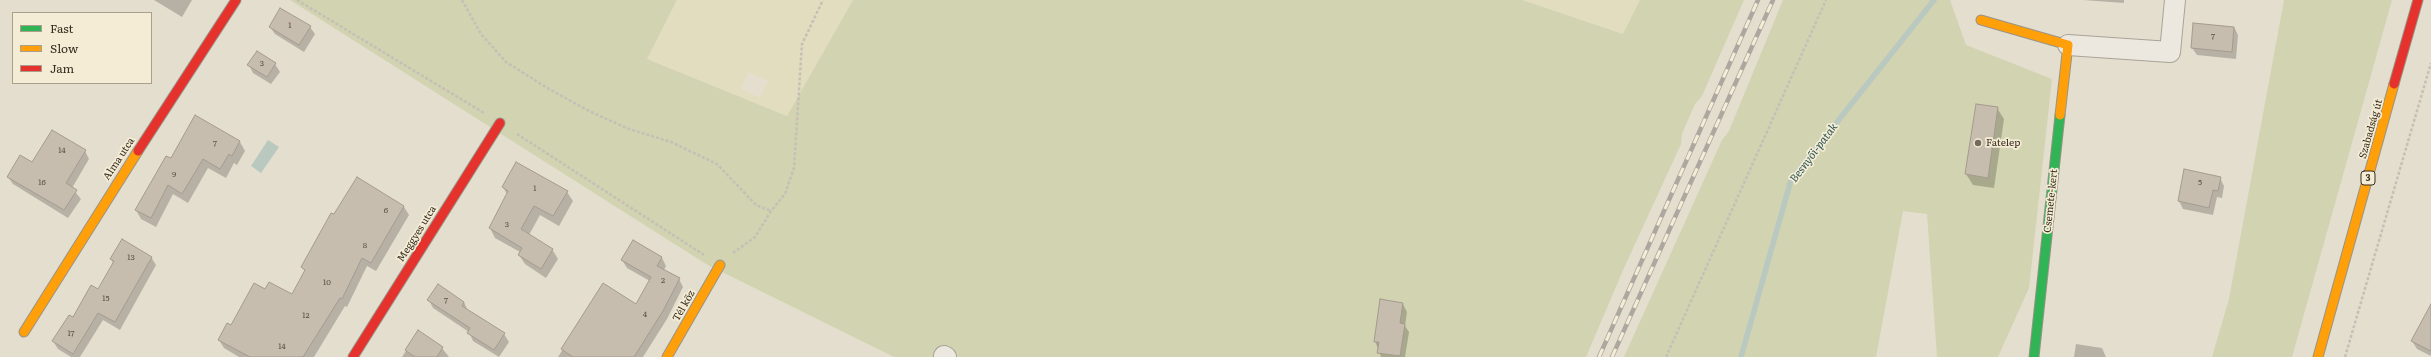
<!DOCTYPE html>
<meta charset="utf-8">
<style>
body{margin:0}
#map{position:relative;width:2431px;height:357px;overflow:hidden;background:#e4dece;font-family:Literata,serif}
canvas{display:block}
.legend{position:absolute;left:12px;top:12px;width:140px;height:72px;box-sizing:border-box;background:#f4ecd5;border:1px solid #a99f8c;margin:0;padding:5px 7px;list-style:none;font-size:12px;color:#382c1f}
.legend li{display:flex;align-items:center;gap:8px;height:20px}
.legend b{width:20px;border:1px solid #a99f8c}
</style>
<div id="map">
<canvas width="2431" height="357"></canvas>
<ul class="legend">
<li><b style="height:5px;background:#30b455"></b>Fast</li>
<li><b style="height:5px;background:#ff9f0a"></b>Slow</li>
<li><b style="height:5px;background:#e5322d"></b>Jam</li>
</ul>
</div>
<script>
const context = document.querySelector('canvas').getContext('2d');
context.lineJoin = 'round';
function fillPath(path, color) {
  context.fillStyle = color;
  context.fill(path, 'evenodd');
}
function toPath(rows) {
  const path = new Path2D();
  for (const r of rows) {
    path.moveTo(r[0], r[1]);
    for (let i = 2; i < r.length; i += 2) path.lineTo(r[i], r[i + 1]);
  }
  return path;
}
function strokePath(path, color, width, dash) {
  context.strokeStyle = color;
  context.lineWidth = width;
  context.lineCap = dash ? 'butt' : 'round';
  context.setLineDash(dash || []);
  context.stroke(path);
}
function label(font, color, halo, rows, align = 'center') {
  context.font = font + ' Literata,serif';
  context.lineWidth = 3.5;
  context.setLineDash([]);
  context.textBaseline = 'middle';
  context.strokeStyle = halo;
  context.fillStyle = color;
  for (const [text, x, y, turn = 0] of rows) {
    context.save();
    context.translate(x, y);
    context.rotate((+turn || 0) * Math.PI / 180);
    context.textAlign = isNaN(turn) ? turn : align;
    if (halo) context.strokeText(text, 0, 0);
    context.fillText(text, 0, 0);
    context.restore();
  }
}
fillPath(toPath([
 [677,0,853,0,788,116,647,59],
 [748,72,768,81,760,98,741,89],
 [1522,0,1640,0,1624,34]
]), '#e3ddbf');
fillPath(toPath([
 [290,0,677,0,647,59,787,116,853,0,1522,0,1623,34,1640,0,1744,0,1702,96,1695,104,1682,134,1681,144,1624,268,1586,357,894,357,706,264],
 [1783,0,1950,0,1966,45,2052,79,2029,288,1998,357,1937,357,1927,214,1903,211,1876,357,1624,357,1722,140,1729,131],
 [2284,0,2392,0,2292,357,2212,357,2229,299]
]), '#d2d3b1');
fillPath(toPath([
 [268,140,279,147,261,173,251,166]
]), '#b9c9c0');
fillPath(toPath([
 [154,0,192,0,182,17],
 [2083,0,2124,0,2124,3],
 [270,27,310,27,315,34,304,52,275,34],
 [2234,27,2238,35,2236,59,2197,55,2192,48],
 [275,64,280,72,271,84,253,73,249,65],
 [1997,108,2004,119,1994,188,1973,185,1966,174],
 [240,142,245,151,237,165,234,163,226,178,208,168,188,203,173,194,156,227,141,219,136,210,171,160],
 [85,151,89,159,72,188,81,199,68,218,13,184,8,177,32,164],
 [2220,178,2224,186,2222,198,2217,197,2213,215,2183,209,2179,201],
 [357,179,404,207,409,215,376,271,367,266,347,307,345,306,314,357,239,357,224,348,219,340,266,291,292,295,305,272,302,267],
 [503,187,567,192,573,201,559,226,540,215,529,235,552,249,558,259,546,278,525,264,519,255,520,252,495,238,490,228,507,194],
 [633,241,662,258,666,266,664,270,679,279,683,287,667,319,643,357,558,357,603,285,636,306,650,281,627,268,622,260],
 [151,257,156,265,120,330,103,320,80,357,71,357,58,349,53,341,99,290,113,263,111,259],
 [429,300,464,302,468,311,504,334,509,342,499,357,473,341,469,332,433,308],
 [1403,304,1407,312,1405,326,1409,332,1405,357,1381,357,1375,341],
 [2431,320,2431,356,2417,349,2412,341],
 [418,332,442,348,449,357,402,357],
 [2076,344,2102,348,2106,357,2074,357]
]), '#0003');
strokePath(toPath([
 [1741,357,1791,180,1934,0]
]), '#b9c9c0', 5.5);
const building = toPath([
 [280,8,311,26,299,45,269,27,280,8],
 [2193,23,2234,27,2232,52,2191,48,2193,23],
 [257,51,276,63,267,77,247,65,257,51],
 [1976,104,1998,107,1988,178,1965,174,1976,104],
 [195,115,240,141,232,156,229,154,220,169,203,159,182,194,168,185,151,218,135,210,166,156,171,158,195,115],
 [52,130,86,150,66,183,77,190,64,210,7,177,20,155,32,162,52,130],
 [516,162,568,191,553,216,534,206,521,229,553,249,541,269,518,255,522,248,489,228,508,191,502,187,516,162],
 [2184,169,2221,177,2218,191,2213,190,2209,208,2178,201,2184,169],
 [357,177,404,206,371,263,362,258,342,299,340,298,303,357,250,357,218,340,227,323,231,325,254,283,265,289,269,282,292,294,305,270,301,267,331,213,334,214,357,177],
 [122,239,152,257,115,322,98,313,73,354,52,341,69,315,73,317,91,285,98,289,114,261,110,259,122,239],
 [633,240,662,257,657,266,680,278,663,311,634,357,573,357,561,349,603,283,636,304,651,277,621,260,633,240],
 [438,284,464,302,462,306,505,333,494,350,467,333,470,328,427,300,438,284],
 [1380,299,1403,303,1400,323,1405,324,1400,356,1377,353,1379,342,1374,342,1380,299],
 [2431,304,2431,351,2411,341,2431,304],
 [418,330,443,347,437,357,415,357,405,350,418,330]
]);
fillPath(building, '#c7bdaf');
strokePath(building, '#a49a8d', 1);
const street = toPath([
 [2068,45,2170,52,2175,0],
 [944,356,946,357]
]);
const fast = toPath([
 [2034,357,2060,115]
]);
const slow = toPath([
 [1981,20,2068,45,2060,115],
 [24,332,138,151],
 [667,357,720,265],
 [2318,357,2394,84]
]);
const jam = toPath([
 [2394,84,2418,0],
 [138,151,236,0],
 [353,357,500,123]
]);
strokePath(street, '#a9a397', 22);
strokePath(fast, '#999387', 11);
strokePath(slow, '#999387', 11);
strokePath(jam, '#999387', 11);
strokePath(toPath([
 [297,0,484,113],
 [462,0,481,34,506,62,549,89,591,112,629,129,671,142,717,164,756,205,771,211],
 [517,134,704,255],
 [733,253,755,237,771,211,785,194,794,168,802,44,823,0],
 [1666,357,1826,0],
 [2345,357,2431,63]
]), '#c5bfb6', 2.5, [3, 2]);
strokePath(street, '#ece8e0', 20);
strokePath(fast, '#30b455', 9);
strokePath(slow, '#ff9f0a', 9);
strokePath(jam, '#e5322d', 9);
const rail = toPath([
 [1599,357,1758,0],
 [1612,357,1773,0]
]);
strokePath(rail, '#aca8a0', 4.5);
strokePath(rail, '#f4ecd5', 3, [9]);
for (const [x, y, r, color] of [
 [1978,143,4,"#746a5c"]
]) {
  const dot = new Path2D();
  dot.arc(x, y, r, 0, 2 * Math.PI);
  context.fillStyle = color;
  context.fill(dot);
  strokePath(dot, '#f4ecd5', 1.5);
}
label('8px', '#5c5043', null, [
 ["1",290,26],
 ["7",2213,37],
 ["3",262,64],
 ["7",215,144],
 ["14",62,151],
 ["9",174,175],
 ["16",42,183],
 ["5",2200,183],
 ["1",535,189],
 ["6",386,211],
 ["3",507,225],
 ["8",365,246],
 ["13",131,258],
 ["2",663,281],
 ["10",327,283],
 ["15",106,299],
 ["7",446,301],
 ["4",645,315],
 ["12",306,316],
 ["17",71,334],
 ["14",282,347]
]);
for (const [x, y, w] of [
 [2368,178,14]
]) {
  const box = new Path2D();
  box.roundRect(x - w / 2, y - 7, w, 14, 3);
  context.fillStyle = '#f4ecd5';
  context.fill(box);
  strokePath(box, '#382c1f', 1);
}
label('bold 9px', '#382c1f', null, [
 ["3",2368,178]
]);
label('10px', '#382c1f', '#f4ecd5', [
 ["Szabadság út",2371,129,-74],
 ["Alma utca",119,159,-57],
 ["Csemete-kert",2051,201,-84],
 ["Meggyes utca",417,234,-58],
 ["Tél köz",684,306,-60]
]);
label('10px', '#382c1f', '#f4ecd5', [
 ["Fatelep",1986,143]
], 'left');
label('italic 11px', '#2f5756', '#f4ecd5', [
 ["Besnyői-patak",1814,153,-53]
]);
</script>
